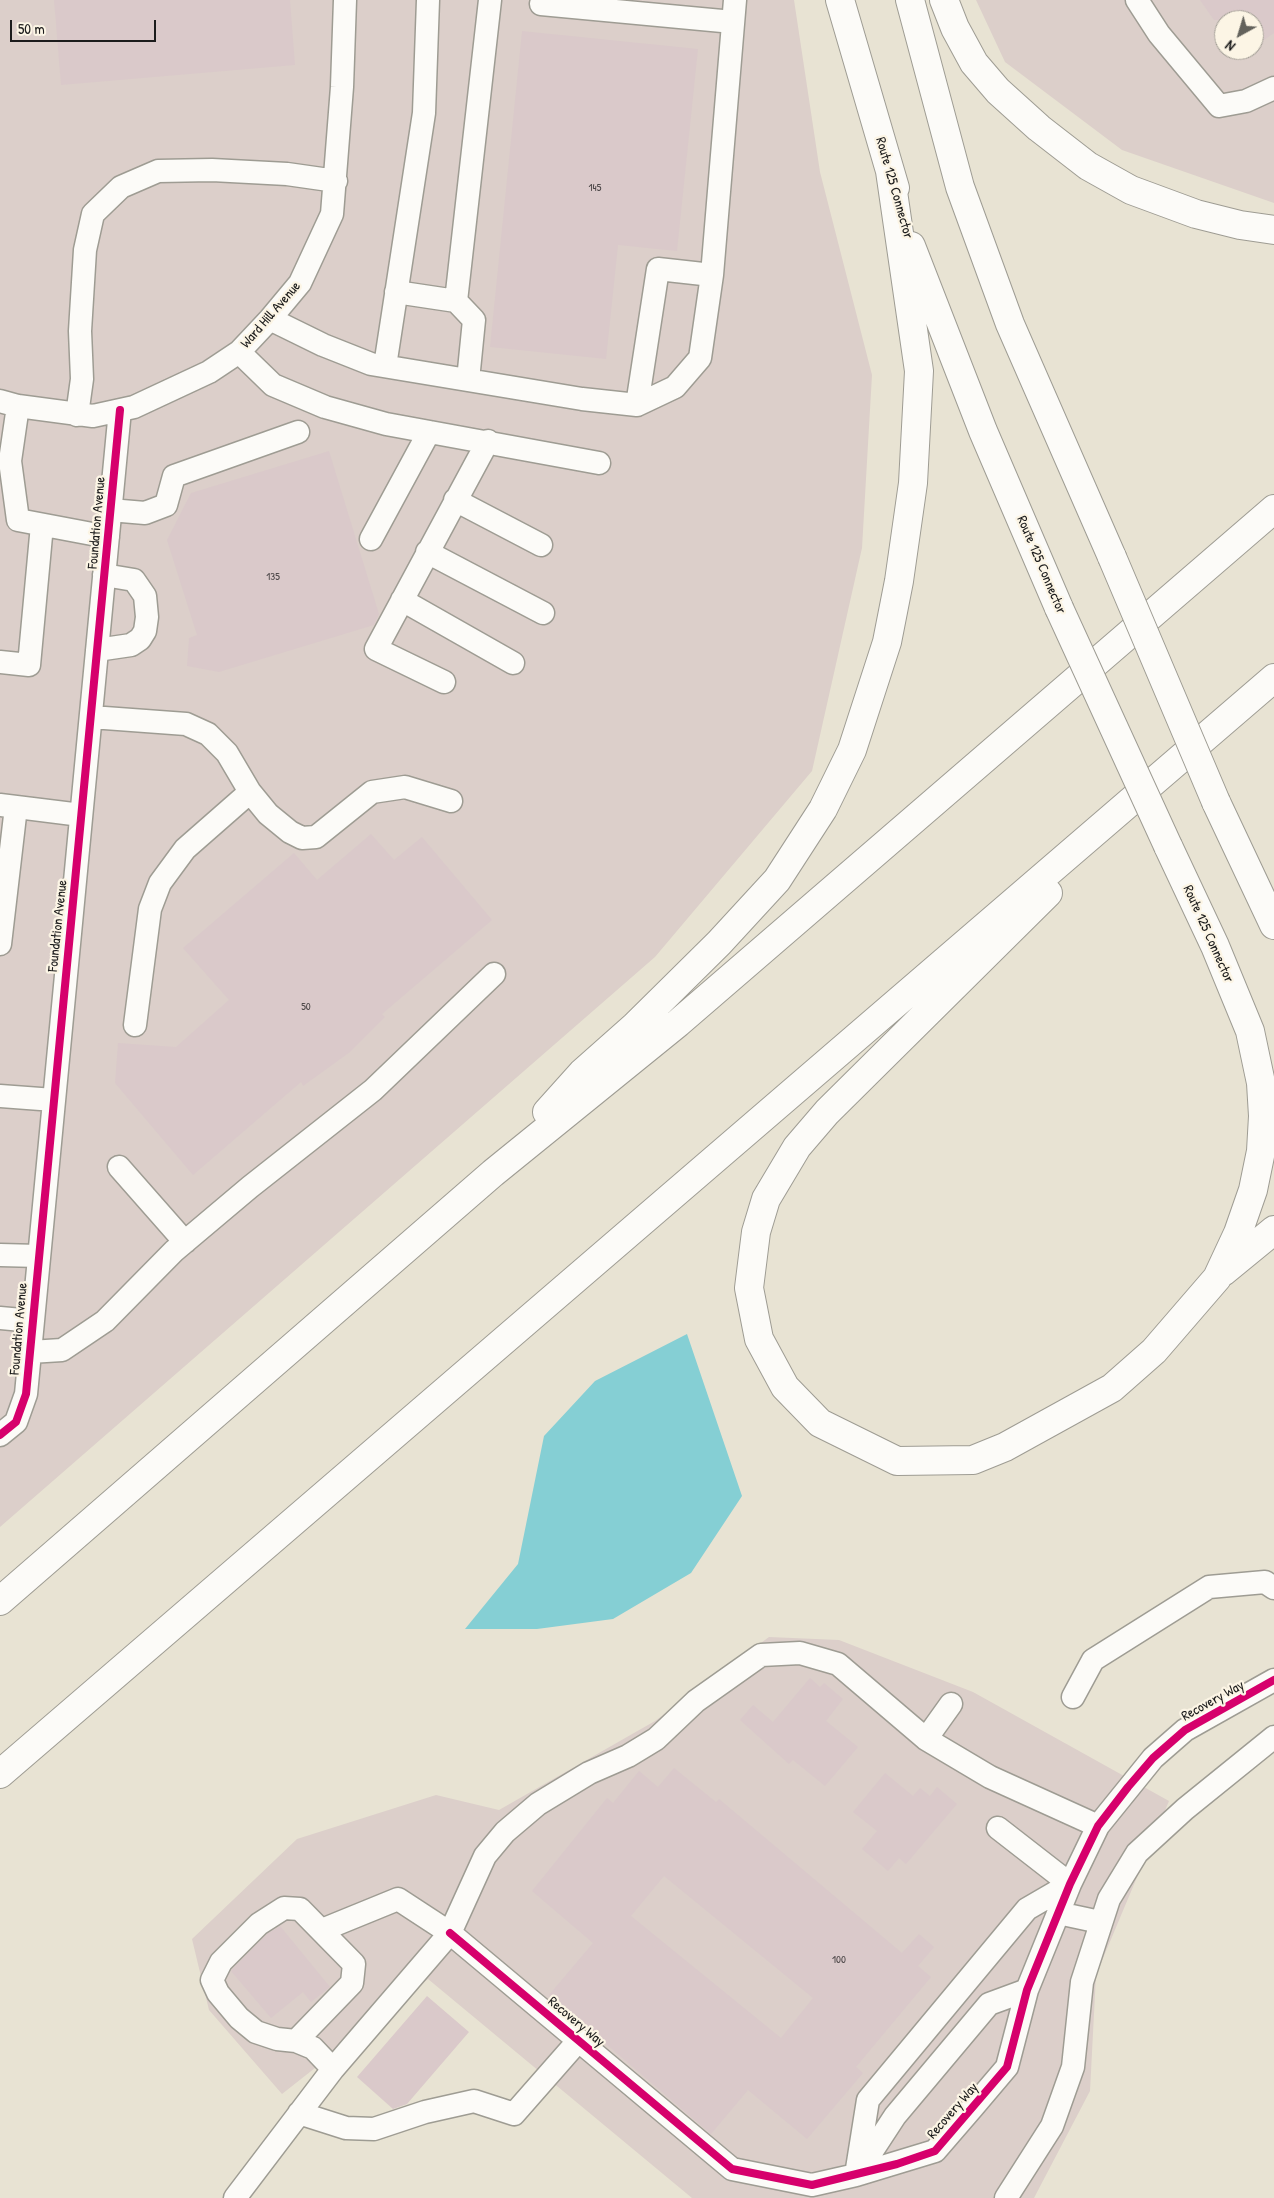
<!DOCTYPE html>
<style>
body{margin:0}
#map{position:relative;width:1274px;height:2198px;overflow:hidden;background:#e8e3d3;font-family:"Patrick Hand",sans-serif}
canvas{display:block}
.north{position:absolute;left:1214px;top:10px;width:50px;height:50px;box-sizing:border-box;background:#fcf5e5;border:1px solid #a29e95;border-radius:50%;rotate:219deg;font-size:14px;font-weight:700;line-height:20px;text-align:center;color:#1c1c1c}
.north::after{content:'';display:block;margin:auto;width:18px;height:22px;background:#63625c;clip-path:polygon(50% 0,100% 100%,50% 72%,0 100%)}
.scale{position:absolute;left:10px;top:20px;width:146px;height:22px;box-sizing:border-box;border:2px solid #1c1c1c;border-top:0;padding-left:6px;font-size:15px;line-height:18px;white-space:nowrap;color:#1c1c1c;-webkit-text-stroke:4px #fcf5e5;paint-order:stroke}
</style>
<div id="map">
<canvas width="1274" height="2198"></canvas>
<div class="north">N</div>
<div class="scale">50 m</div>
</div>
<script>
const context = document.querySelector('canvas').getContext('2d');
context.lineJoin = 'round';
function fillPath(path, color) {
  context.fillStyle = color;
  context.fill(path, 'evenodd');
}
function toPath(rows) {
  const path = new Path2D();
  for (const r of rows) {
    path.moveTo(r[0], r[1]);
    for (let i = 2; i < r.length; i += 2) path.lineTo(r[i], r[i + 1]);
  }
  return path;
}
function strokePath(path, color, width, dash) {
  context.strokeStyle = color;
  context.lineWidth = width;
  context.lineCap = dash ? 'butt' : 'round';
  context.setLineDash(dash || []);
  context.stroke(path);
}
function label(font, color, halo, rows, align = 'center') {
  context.font = font + ' "Patrick Hand",sans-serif';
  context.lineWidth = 4.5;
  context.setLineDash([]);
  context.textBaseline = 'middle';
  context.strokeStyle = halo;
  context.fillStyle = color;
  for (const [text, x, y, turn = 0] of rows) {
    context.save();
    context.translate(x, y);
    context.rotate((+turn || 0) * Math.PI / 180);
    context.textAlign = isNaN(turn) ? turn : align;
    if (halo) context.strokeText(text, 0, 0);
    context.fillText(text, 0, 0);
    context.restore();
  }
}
fillPath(toPath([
 [0,0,794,0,820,172,872,375,862,548,812,771,655,957,0,1527],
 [976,0,1274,0,1274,203,1122,150,1005,62],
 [1224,20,1254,20,1254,50,1224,50],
 [769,1637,839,1640,973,1692,1169,1801,1096,1975,1090,2091,1034,2198,692,2198,428,1979,282,2094,209,2010,192,1939,297,1839,436,1795,499,1810,655,1721]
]), '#dccfca');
fillPath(toPath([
 [687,1334,742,1496,691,1573,613,1619,537,1629,465,1629,518,1564,544,1436,595,1381]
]), '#85cfd4');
fillPath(toPath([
 [54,0,290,0,295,65,61,85],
 [1200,0,1274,0,1274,33,1254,47,1254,20,1214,20],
 [522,31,698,49,677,251,618,245,606,359,490,347],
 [329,451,379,614,374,625,219,672,187,666,189,638,197,635,167,540,191,493],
 [371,834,394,860,422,837,492,920,382,1014,385,1017,350,1052,303,1086,301,1082,193,1175,115,1083,118,1043,176,1047,229,1000,183,948,294,853,317,880],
 [810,1678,820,1687,824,1683,843,1699,826,1721,858,1747,825,1786,793,1760,789,1764,740,1720,753,1705,773,1722],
 [674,1768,716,1802,719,1799,902,1953,919,1934,934,1947,918,1966,931,1977,856,2067,863,2073,807,2139,748,2090,711,2134,549,1995,593,1943,532,1891,607,1798,613,1803,639,1771,658,1787],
 [664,1876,813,1998,781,2038,631,1916],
 [885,1773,913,1796,920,1788,930,1796,937,1787,957,1804,906,1864,899,1858,888,1871,862,1849,877,1831,853,1812],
 [280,1926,330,1987,311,2002,303,1992,271,2018,231,1971,267,1934],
 [427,1996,469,2032,407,2104,393,2109,357,2077]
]), '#dac9ca');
const minor = toPath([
 [1137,0,1159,34,1219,106,1246,101,1274,88],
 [541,4,733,22],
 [396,292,456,301],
 [270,319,323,345,371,364,582,399,637,405,658,269,712,275],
 [239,352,273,385,325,407,386,424,599,463],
 [385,366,424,113,428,0],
 [468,380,474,320,456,301,490,0],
 [0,401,18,406,93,416,134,407,209,372,239,352,270,319,300,283,332,214,342,87,345,0],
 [637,405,675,387,700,358,712,275,735,0],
 [18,406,10,461,18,520,108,537],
 [77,415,82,379,80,331,85,250,93,214,121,187,158,171,212,170,287,174,336,181],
 [455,500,541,545],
 [110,510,145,513,166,505,174,476,298,432],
 [371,539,429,432],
 [427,552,543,613],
 [402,600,513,663],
 [97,650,131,645,140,639,145,631,147,617,145,596,134,580,104,575],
 [0,662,29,665,42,525],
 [444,682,376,649,488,441],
 [91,717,186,724,208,734,227,753,250,792,268,814,290,832,302,838,316,837,372,792,405,787,451,801],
 [0,805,81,815],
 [0,944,16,807],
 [135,1025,150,909,160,883,185,849,250,792],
 [0,1096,54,1100],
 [119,1167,185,1242],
 [0,1255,39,1256],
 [0,1318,33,1321],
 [30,1352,62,1350,105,1321,174,1251,250,1187,373,1090,494,974],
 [0,1435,16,1422,26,1394,120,410],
 [1073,1697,1093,1660,1209,1587,1265,1582,1274,1588],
 [926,1739,951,1704],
 [1058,1913,1100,1922],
 [322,1930,398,1899,450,1933,732,2169,812,2185,856,2175,935,2151,973,2107,1007,2067,1027,1990,1070,1884,1098,1826,1153,1758,1185,1730,1274,1680],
 [296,2041,352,1983,354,1964,300,1909,284,1908,259,1924,221,1962,212,1980,218,1993,239,2018,256,2032,277,2039,296,2041,313,2048,333,2069],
 [299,2113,346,2128,374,2129,425,2112,474,2101,514,2114,579,2040],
 [861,2168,895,2116,989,2004,1027,1990],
 [856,2175,868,2100,1027,1909,1070,1884,998,1828],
 [235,2198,333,2069,450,1933,485,1856,505,1832,538,1804,589,1773,628,1756,656,1739,696,1701,761,1655,800,1653,838,1664,926,1739,990,1777,1098,1826],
 [1006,2198,1052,2126,1073,2067,1082,1982,1109,1899,1137,1853,1185,1809,1274,1737]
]);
const highway = toPath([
 [840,0,895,188],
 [910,0,960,187,1010,324,1112,557],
 [944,0,955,28,974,63,998,91,1039,128,1088,166,1131,190,1196,214,1240,225,1274,230],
 [911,246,983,431,1059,608],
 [1216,802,1274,925],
 [1168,846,1215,946,1250,1031,1261,1083,1267,1099],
 [1048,893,827,1112,797,1147,766,1199,756,1232,749,1288,759,1339,785,1387,820,1423,897,1461,973,1460,1005,1447,1112,1388,1154,1351,1217,1278,1238,1233,1253,1190,1261,1151,1263,1116,1261,1083],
 [547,1112,582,1073,635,1026,719,943,777,880,823,809,852,750,887,642,899,581,913,483,919,371,890,171],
 [1223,1272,1274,1230],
 [0,1601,493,1173,678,1023,1274,509],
 [0,1774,1274,678]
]);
strokePath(minor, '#9e9c93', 25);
strokePath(highway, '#9e9c93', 30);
strokePath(minor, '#fcfbf8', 22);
strokePath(highway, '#fcfbf8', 28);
const highwayBridge = toPath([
 [1112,557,1216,802],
 [1059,608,1168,846]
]);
strokePath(highwayBridge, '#9e9c93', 30, []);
strokePath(highwayBridge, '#fcfbf8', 28);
strokePath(toPath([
 [0,1435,16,1422,26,1394,120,410],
 [450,1933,732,2169,812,2185,897,2164,935,2151,1007,2067,1027,1990,1070,1884,1098,1826,1128,1787,1153,1758,1185,1730,1274,1680]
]), '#d6006c', 8);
label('11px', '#4c4748', null, [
 ["145",595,188],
 ["135",273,577],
 ["50",306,1007],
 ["100",839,1960]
]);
label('14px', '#1c1c1c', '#fcf5e5', [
 ["Route 125 Connector",894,188,74],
 ["Ward Hill Avenue",271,315,-49],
 ["Foundation Avenue",97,523,-85],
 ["Route 125 Connector",1041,565,67],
 ["Foundation Avenue",58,926,-84],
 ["Route 125 Connector",1208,934,66],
 ["Foundation Avenue",19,1329,-85],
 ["Recovery Way",1213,1701,-29],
 ["Recovery Way",576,2022,40],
 ["Recovery Way",953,2111,-49]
]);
</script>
